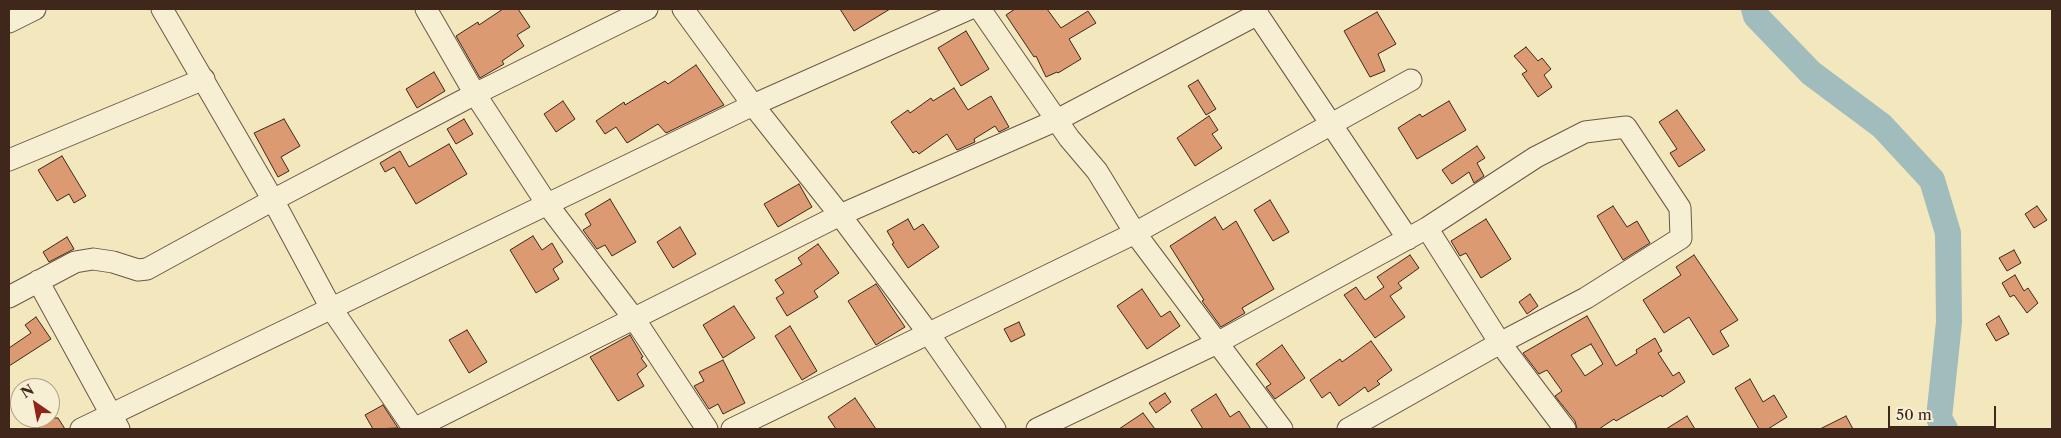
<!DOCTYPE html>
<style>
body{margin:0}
#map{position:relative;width:2061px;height:438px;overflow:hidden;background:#f3e7bd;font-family:"Libre Caslon Text",serif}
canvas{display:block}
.frame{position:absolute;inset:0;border:10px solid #3f271b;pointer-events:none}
.north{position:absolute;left:10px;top:378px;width:50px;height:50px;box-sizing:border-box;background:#f7efd4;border:1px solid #ad9f8a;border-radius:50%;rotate:327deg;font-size:14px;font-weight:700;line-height:20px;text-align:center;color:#3f271b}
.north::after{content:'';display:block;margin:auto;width:18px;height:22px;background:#8f2418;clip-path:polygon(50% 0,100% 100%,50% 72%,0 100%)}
.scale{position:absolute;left:1888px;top:406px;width:108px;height:22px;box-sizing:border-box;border:2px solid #3f271b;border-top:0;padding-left:6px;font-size:15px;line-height:18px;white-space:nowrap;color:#3f271b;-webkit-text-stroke:4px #f7efd4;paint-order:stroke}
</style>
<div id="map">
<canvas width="2061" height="438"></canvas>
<div class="frame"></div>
<div class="north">N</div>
<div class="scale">50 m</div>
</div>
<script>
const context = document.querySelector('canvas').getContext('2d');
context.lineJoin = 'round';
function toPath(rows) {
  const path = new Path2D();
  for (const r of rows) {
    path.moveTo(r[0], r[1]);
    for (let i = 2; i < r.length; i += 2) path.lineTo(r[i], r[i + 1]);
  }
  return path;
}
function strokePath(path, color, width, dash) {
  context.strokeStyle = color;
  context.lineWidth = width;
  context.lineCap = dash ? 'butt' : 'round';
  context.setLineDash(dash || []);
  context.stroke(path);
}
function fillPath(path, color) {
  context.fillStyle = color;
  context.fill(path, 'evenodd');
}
strokePath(toPath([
 [1754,9,1756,16,1811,73,1882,126,1932,180,1948,233,1949,322,1939,418,1945,429]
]), '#a1bcbd', 26);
const building = toPath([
 [503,9,518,9,530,27,517,35,524,46,502,61,504,64,480,78,456,36,478,22,479,25,503,9],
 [840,9,890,9,854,31,840,9],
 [1015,9,1047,9,1061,28,1088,11,1096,23,1069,39,1081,59,1058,73,1057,72,1046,77,1036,56,1034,57,1006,15,1015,9],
 [1377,12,1396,44,1378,54,1385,71,1370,77,1344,31,1377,12],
 [966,31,989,69,961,86,938,48,966,31],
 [1526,47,1538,61,1542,58,1551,69,1544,75,1552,87,1538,97,1522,74,1527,71,1514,56,1526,47],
 [696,65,724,105,666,133,658,124,627,143,616,127,605,134,596,121,624,102,625,105,665,81,668,84,696,65],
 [434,72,445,91,417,108,406,89,434,72],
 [1198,80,1216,109,1206,115,1188,86,1198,80],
 [954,88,968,110,991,96,1009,127,999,132,995,126,974,139,975,142,957,150,947,134,919,154,916,151,913,153,891,122,908,110,910,113,931,98,933,101,954,88],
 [563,101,575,119,556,132,544,114,563,101],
 [1449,101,1466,130,1417,159,1398,128,1420,114,1422,117,1449,101],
 [1677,110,1705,150,1679,167,1670,153,1677,149,1659,122,1677,110],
 [1209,116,1218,130,1212,134,1222,148,1195,166,1177,138,1209,116],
 [284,119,300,146,281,157,289,171,278,177,254,133,284,119],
 [464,119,473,134,456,144,447,129,464,119],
 [449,144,467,174,416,204,394,167,385,172,380,163,400,151,409,167,449,144],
 [1477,146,1485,158,1477,163,1484,176,1474,183,1469,172,1452,184,1442,170,1477,146],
 [62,156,86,196,74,203,69,194,57,201,38,170,62,156],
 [799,184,812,207,778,227,764,204,799,184],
 [610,199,636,242,612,256,605,245,597,249,583,230,591,225,585,214,610,199],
 [1270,200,1289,232,1273,241,1254,210,1270,200],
 [1613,206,1627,227,1637,221,1650,243,1623,260,1597,216,1613,206],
 [2037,206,2047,220,2034,228,2025,214,2037,206],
 [1215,217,1223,230,1236,221,1274,289,1242,308,1245,313,1221,327,1202,301,1204,300,1170,246,1215,217],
 [908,219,914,230,923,224,939,247,908,268,892,244,894,243,887,231,908,219],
 [1486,219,1511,259,1481,278,1466,253,1460,256,1451,241,1486,219],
 [680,227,696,254,673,268,657,242,680,227],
 [533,236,542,250,552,243,563,262,553,269,559,279,536,293,510,250,533,236],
 [67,237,74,249,49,262,43,252,67,237],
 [818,244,839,273,814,291,818,297,787,316,776,298,784,293,775,280,802,264,798,258,818,244],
 [2014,250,2021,263,2007,271,1999,258,2014,250],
 [1410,255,1419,268,1398,283,1402,288,1390,296,1405,317,1375,338,1344,295,1356,287,1365,300,1384,287,1377,277,1410,255],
 [1694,255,1738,320,1720,331,1729,346,1713,355,1689,317,1664,333,1643,300,1681,275,1676,267,1694,255],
 [2015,275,2024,291,2028,288,2038,303,2027,313,2014,295,2010,297,2002,283,2015,275],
 [876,284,905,327,876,345,848,301,876,284],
 [1142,289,1161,317,1170,311,1180,326,1147,349,1117,306,1142,289],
 [1530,294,1538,306,1527,314,1519,302,1530,294],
 [734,306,755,338,723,358,703,325,734,306],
 [1587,316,1616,366,1637,353,1636,350,1655,338,1662,351,1658,353,1673,376,1679,372,1685,382,1662,397,1661,395,1616,421,1614,419,1599,429,1577,429,1575,421,1555,396,1562,391,1547,370,1539,374,1523,353,1587,316],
 [1591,344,1603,364,1585,376,1571,355,1591,344],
 [1999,316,2009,334,1996,341,1986,324,1999,316],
 [36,317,51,339,9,366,9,348,31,333,25,325,36,317],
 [1019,322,1025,335,1011,342,1004,329,1019,322],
 [790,326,817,371,802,380,775,336,790,326],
 [467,330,487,362,469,373,449,340,467,330],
 [630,335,643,357,641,358,647,366,637,374,644,386,618,401,590,357,630,335],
 [1371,341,1392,370,1377,381,1380,384,1368,392,1365,387,1339,406,1330,392,1322,398,1310,380,1340,359,1342,362,1371,341],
 [1282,345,1305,378,1275,399,1266,387,1271,384,1256,364,1282,345],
 [723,360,745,403,723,414,718,404,709,409,694,386,704,381,699,372,723,360],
 [1750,379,1763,402,1774,395,1787,417,1768,429,1759,429,1735,388,1750,379],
 [1165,393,1171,402,1156,413,1149,403,1165,393],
 [1216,394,1230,417,1239,411,1251,429,1203,429,1191,410,1216,394],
 [855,398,876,429,836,429,828,417,855,398],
 [383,405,398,428,373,429,365,415,383,405],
 [1143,413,1155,429,1119,429,1143,413],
 [1687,416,1695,429,1666,429,1687,416],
 [1846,416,1853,429,1820,429,1846,416],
 [33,418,58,418,65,429,40,429,33,418]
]);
fillPath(building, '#db9a72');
strokePath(building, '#3f271b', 1);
const minor = toPath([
 [162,9,273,200,331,308,414,429],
 [426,9,475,94,547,204,635,320,707,429],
 [683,9,753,105,840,215,929,334,995,429],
 [980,9,1069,138,1097,171,1135,233,1282,429],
 [1254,9,1408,239],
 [9,22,35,9],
 [9,160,204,79],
 [38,281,119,429],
 [9,297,75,262,93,259,113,262,138,270,147,269,273,200,475,94,647,9],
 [81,429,753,105,969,9],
 [414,429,840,215,1057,120,1258,14],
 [732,429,1135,233,1411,80],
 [1037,429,1217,343,1427,228,1536,157,1585,132,1626,127,1680,208,1681,238,1586,298,1500,343,1427,228],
 [1348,429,1500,343,1565,429]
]);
strokePath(minor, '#6c5744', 23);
strokePath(minor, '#f7efd4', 21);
</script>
